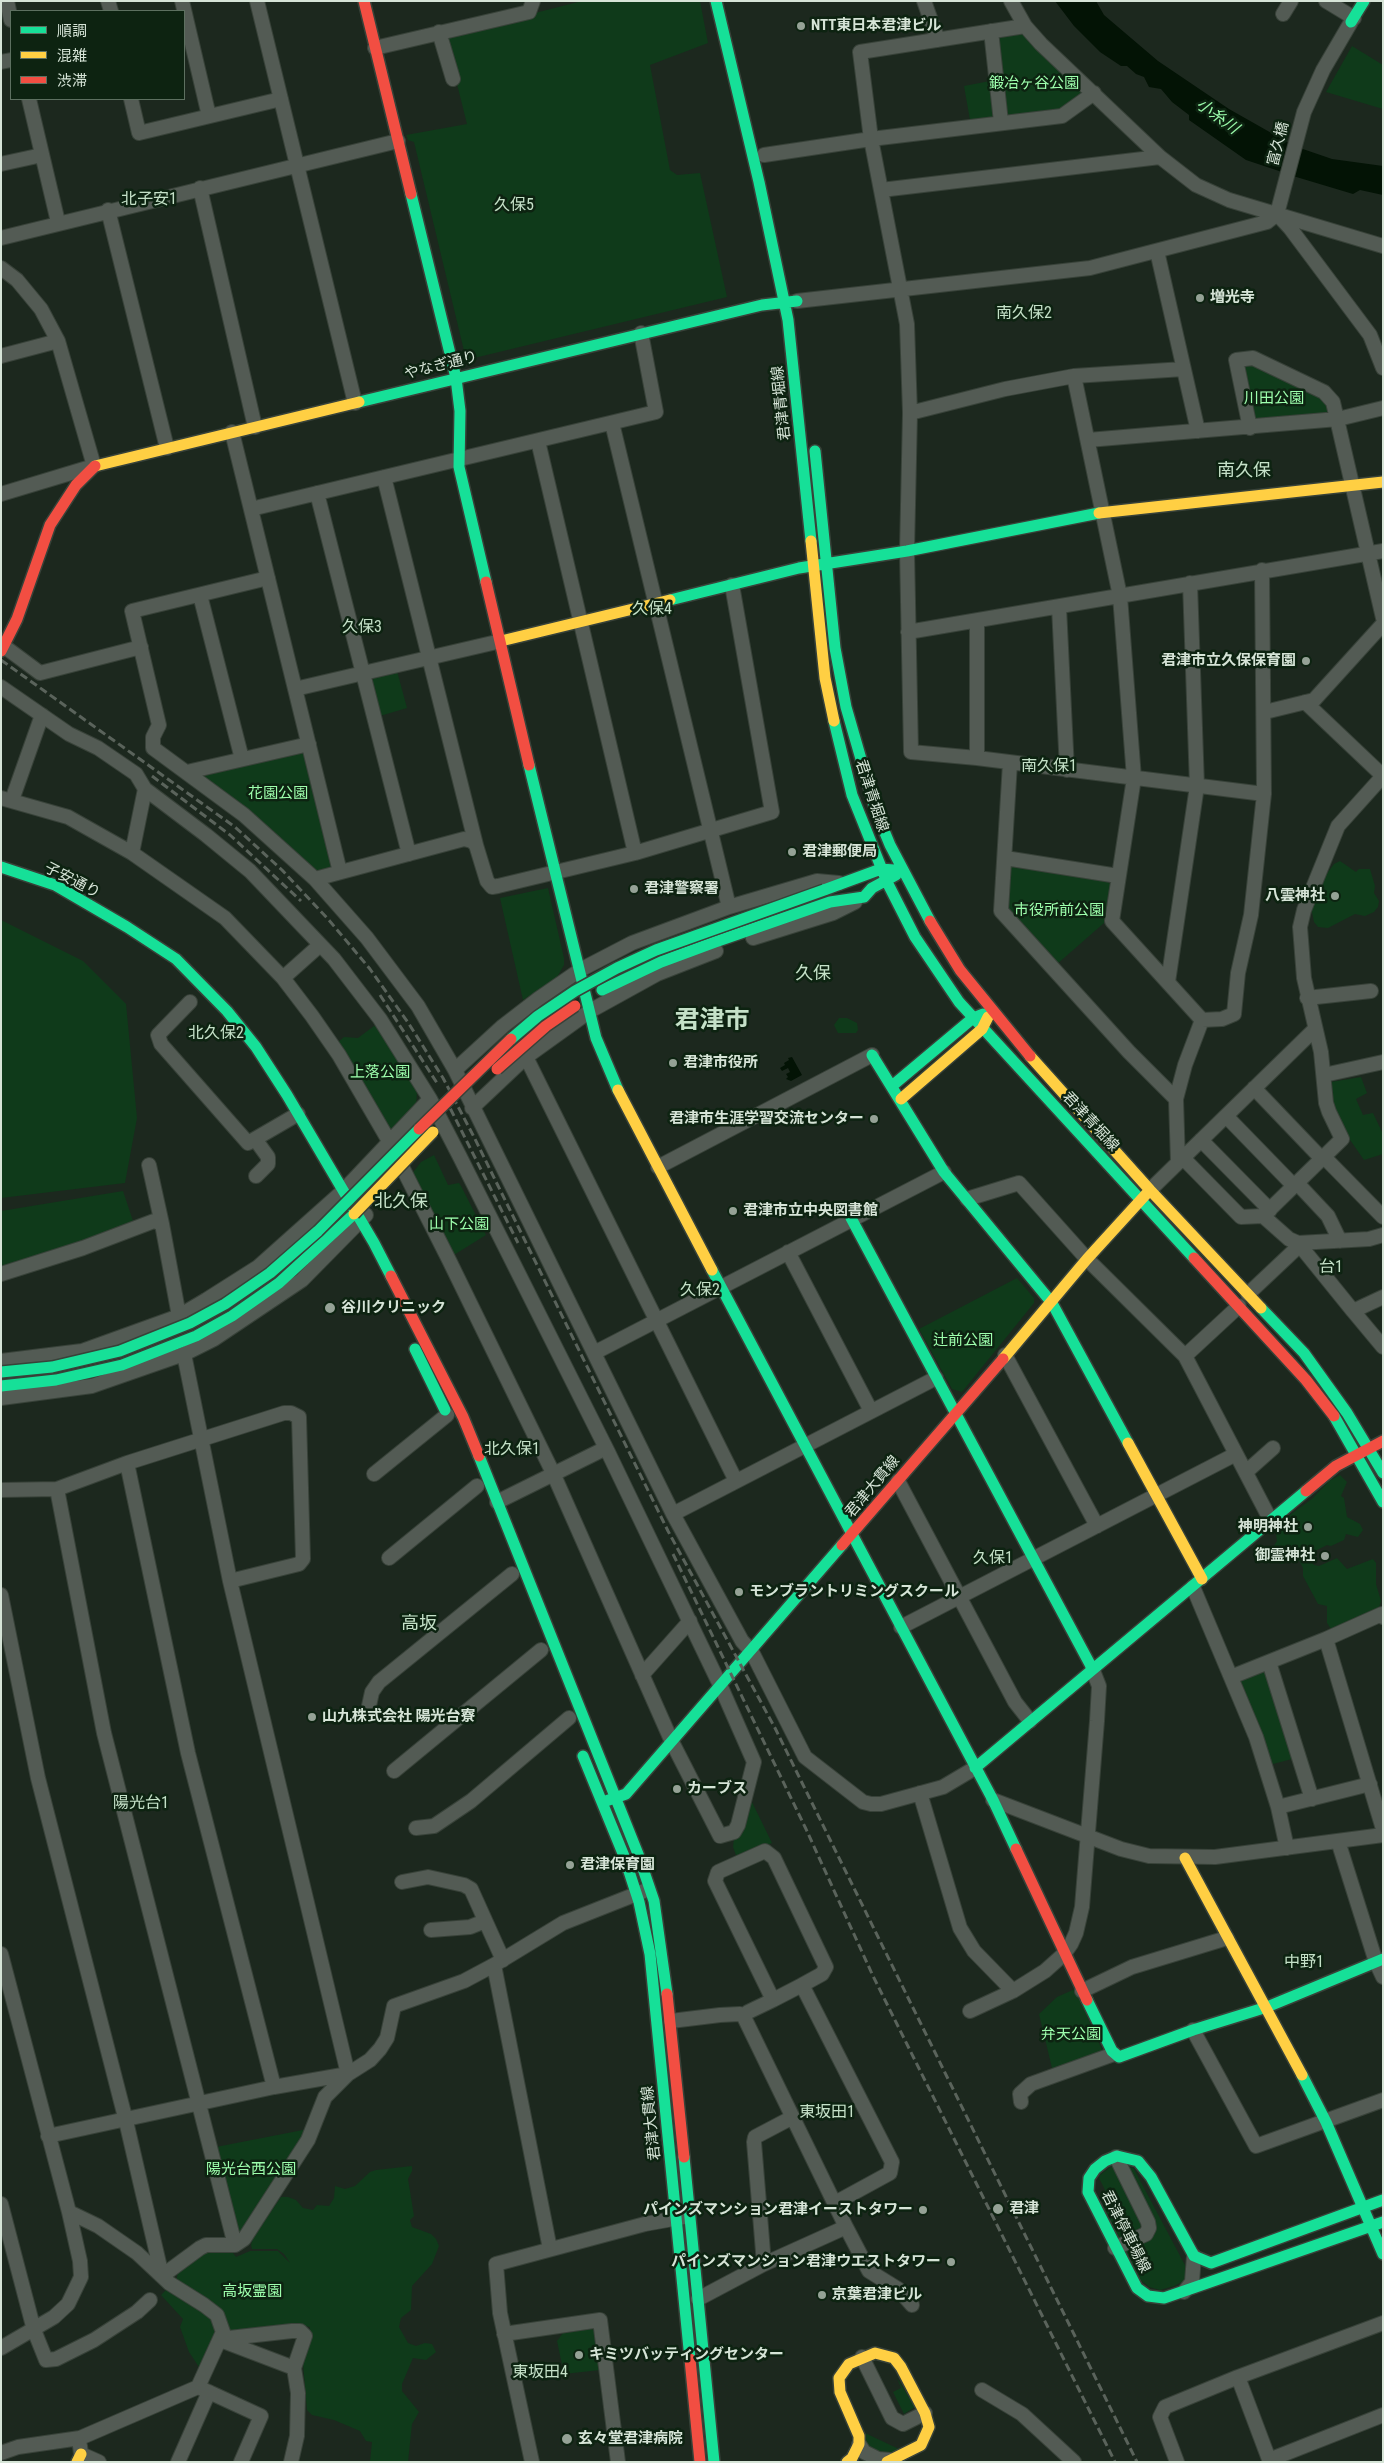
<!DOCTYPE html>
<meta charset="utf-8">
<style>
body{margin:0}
#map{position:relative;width:1384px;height:2463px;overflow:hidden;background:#1c281e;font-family:"Roboto Condensed","Noto Sans JP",sans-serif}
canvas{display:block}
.frame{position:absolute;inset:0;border:2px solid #d6e4d7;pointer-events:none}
.legend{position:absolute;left:10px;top:10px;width:175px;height:90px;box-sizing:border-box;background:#0d2311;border:1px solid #5d7060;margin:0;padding:6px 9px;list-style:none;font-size:15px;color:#d6e4d7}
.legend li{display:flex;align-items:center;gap:10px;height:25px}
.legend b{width:25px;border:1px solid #5d7060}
</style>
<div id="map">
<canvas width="1384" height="2463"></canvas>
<div class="frame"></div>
<ul class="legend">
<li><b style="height:6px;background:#16e098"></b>順調</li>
<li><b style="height:6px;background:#ffcf43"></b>混雑</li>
<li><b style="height:6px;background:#f24e42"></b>渋滞</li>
</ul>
</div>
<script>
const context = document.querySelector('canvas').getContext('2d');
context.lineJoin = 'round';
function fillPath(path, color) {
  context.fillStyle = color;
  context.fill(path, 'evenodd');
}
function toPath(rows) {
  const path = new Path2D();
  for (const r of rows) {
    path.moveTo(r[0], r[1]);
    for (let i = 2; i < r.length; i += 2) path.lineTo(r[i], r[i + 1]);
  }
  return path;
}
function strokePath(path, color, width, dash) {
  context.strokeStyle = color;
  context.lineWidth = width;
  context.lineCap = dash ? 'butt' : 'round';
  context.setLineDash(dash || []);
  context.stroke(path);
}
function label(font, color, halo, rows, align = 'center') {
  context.font = font + ' "Roboto Condensed","Noto Sans JP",sans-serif';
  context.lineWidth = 5;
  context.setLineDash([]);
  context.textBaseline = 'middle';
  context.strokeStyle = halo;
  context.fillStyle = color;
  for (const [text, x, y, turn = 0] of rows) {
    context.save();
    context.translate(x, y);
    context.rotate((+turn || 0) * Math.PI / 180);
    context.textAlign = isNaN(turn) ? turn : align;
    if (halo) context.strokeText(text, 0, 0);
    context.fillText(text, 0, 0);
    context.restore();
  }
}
fillPath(toPath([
 [582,1,700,1,708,43,650,65,670,170,677,175,700,173,727,297,470,359,465,355,414,142,408,140,406,135,467,124,445,36],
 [1020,30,1085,89,1084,96,1064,111,1008,115,997,35],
 [1352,46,1383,65,1383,109,1326,92],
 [990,81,995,112,992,117,970,120,964,86],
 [1252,364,1320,395,1331,403,1331,413,1254,422,1243,368,1245,365],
 [397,671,407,708,380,716,371,683,375,676],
 [303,752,306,755,332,864,330,868,315,875,202,780,203,776],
 [1340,861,1356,872,1359,869,1370,869,1375,886,1374,893,1379,901,1378,907,1374,912,1365,916,1355,914,1328,928,1318,927,1314,922,1311,907,1322,880,1334,864],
 [1013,865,1107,881,1111,885,1104,923,1056,965,1008,913,1008,869],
 [548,888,564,958,564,965,556,979,523,1000,500,898],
 [1,920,83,961,126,1004,137,1118,125,1183,1,1198],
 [839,1018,847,1018,857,1023,858,1030,856,1033,838,1033,834,1025],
 [374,1026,378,1027,417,1091,416,1107,404,1117,402,1124,387,1133,336,1044,344,1037,358,1038],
 [1361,1077,1367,1093,1356,1099,1363,1115,1373,1113,1383,1134,1383,1154,1364,1160,1348,1137,1330,1102,1331,1082],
 [434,1155,448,1185,459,1183,461,1186,486,1235,449,1258,411,1175,421,1162],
 [123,1191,134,1224,15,1266,1,1268,1,1211],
 [1017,1278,1034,1298,1034,1303,962,1392,952,1389,919,1329],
 [1340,1475,1347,1482,1341,1496,1344,1498,1347,1517,1360,1524,1363,1530,1358,1537,1346,1534,1344,1540,1331,1546,1327,1545,1315,1551,1310,1560,1314,1565,1319,1566,1337,1558,1347,1569,1373,1559,1376,1563,1376,1584,1381,1601,1378,1611,1333,1632,1327,1623,1327,1606,1318,1604,1303,1576,1303,1568,1299,1560,1281,1564,1272,1549,1277,1541,1276,1534,1279,1523,1313,1498,1329,1481],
 [1264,1666,1296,1758,1269,1765,1237,1682],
 [751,1800,772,1843,737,1858,733,1847,734,1838],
 [1075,1989,1103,2052,1053,2072,1039,2014,1057,1997],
 [303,2130,307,2133,243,2234,239,2233,216,2147],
 [1124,2164,1134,2169,1186,2267,1187,2274,1184,2281,1174,2286,1160,2290,1149,2287,1138,2278,1124,2252,1150,2240,1155,2231],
 [1113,2165,1141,2222,1140,2229,1117,2240,1104,2214,1107,2194,1099,2178,1100,2175],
 [412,2166,412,2171,408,2179,414,2216,410,2220,412,2227,431,2234,436,2239,439,2246,432,2264,412,2286,411,2310,401,2318,399,2327,408,2343,416,2346,425,2343,432,2344,436,2352,426,2360,413,2358,402,2384,402,2391,419,2412,412,2424,408,2462,370,2462,372,2442,366,2441,360,2431,334,2420,312,2415,307,2410,303,2363,310,2327,300,2325,227,2335,176,2283,178,2271,206,2250,233,2253,236,2257,250,2251,278,2251,290,2263,284,2254,277,2249,252,2249,251,2245,253,2238,281,2197,288,2197,296,2200,303,2208,313,2210,317,2205,329,2206,334,2198,335,2186,345,2189,355,2186,370,2172,376,2170],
 [170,2286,203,2306,219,2331,199,2367,189,2352,180,2327,183,2319,161,2295],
 [592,2329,596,2332,600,2370,564,2374,557,2341,563,2333],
 [897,2378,915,2407,904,2414,893,2392,901,2388],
 [865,2433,901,2450,884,2455,867,2446]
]), '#0f3a1a');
fillPath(toPath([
 [1055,1,1096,1,1104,15,1158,61,1229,109,1289,143,1282,172,1246,160,1189,120,1189,115,1172,102,1161,89,1149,87,1144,77,1136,74,1127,66,1121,66,1100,52,1074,26],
 [1300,148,1332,159,1383,166,1383,195,1360,190,1353,194,1293,176],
 [792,1057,802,1075,791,1081,786,1079,788,1077,786,1074,790,1072,788,1068,782,1071,780,1068,785,1065,784,1063,789,1060,788,1058]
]), '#031305');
const street = toPath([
 [7,1,11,20],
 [108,1,111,11],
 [182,1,209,116],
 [257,1,355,403],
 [924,1,938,40],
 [1011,1,1025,26,1041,44,1160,157,1196,185,1229,200,1383,246],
 [1326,1,1354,18],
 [1283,14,1291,1],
 [1025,26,860,52,871,139,907,324,910,413,907,551,911,752,977,758,1264,794],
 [991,31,1001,122],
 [439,32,453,79],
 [375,48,529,12,533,1],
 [1,62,11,60],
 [29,99,58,222],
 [131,99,139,133,281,99],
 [764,155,871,139,1062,116,1094,93],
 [1,164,42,155],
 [200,188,255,427],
 [881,190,1160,157],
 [108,210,167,448],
 [1278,215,1290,228,1370,335,1383,368],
 [1,238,398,141],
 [1157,251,1198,431],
 [1,268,17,280,41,309,58,341,94,466,1,494],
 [797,301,1090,268,1267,222,1277,214,1304,112,1323,70,1351,22],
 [1,356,58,341],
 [1074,376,1120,596,1134,778,1112,921,1202,1020],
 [910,413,1005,389,1074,376,1184,369],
 [612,423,729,907],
 [1250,428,1236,360,1253,358,1324,392,1333,402,1383,618],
 [232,432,340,872],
 [1088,440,1338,419,1383,408],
 [538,441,635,853],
 [384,477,476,845],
 [317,493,409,854],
 [251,509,656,412,641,333],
 [268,578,132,611,159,725,153,737,153,748,244,815,315,879,367,938,418,1006,455,1070,673,1514,742,1641,752,1652,805,1757,863,1802,871,1804,881,1804,943,1787,975,1768],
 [200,595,242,759],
 [1059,607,1067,770],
 [908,632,1383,551],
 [1,644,40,673,141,647],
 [1,687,69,734,98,748,136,774,145,789,206,835,250,871,334,959,380,1019,430,1099,460,1157,608,1452,721,1687,754,1762,738,1825,734,1832,720,1836,672,1742,553,1473,449,1260,389,1141,339,1055,312,1016,283,978,225,918,132,853,68,817,1,798],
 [295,689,501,641],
 [1305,702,1383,776],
 [1265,712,1314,700,1383,624],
 [977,758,977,621],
 [1010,763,1001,911,1129,1052,1176,1099],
 [187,772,309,744],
 [12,800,42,715],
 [132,853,145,789],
 [1005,858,1118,876],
 [315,879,464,839,472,841,476,845,487,881,492,887,498,886,635,853,772,812,732,585],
 [753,938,833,913,855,902],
 [283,978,320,945],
 [1168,982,1197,786,1190,583],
 [1307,998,1371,991],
 [190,1002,158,1035,161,1044,248,1143,298,1114],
 [1202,1020,1222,1019,1234,1014,1238,973,1251,915,1264,794,1262,570],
 [526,1057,736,1481],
 [455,1070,503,1026,538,999,580,970,632,943,729,907,817,881,839,883],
 [1324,1075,1383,1062],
 [1254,1088,1322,1159],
 [472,1108,526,1057,590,1011,657,974,716,951],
 [1226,1116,1294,1186],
 [255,1139,268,1157,268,1164,256,1176],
 [1201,1140,1270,1210],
 [1324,1157,1383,1217],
 [1183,1158,1241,1217,1263,1216,1289,1239,1298,1243,1353,1311,1383,1297],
 [1178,1163,1176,1099,1185,1065,1202,1020],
 [149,1165,162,1224],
 [658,1167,872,1055],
 [1297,1183,1328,1216,1340,1241],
 [1150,1190,1314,1030],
 [967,1199,1019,1183,1087,1259,1185,1356,1271,1521],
 [1263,1216,1342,1139,1329,1112,1326,1103,1321,1052,1304,978,1300,927,1304,910,1338,826,1383,776],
 [1298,1243,1369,1239,1383,1235],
 [788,1252,871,1411],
 [1,1274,83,1248,154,1221,162,1224,179,1316],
 [1248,1294,1300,1245],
 [1353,1311,1383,1347],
 [594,1353,944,1172],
 [184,1354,230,1581,348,2074],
 [1005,1355,1097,1526],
 [1185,1356,1239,1306],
 [1,1361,82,1351,179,1316,206,1300,258,1267,342,1192,430,1099],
 [1,1398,92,1386,184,1354,214,1339,302,1280,366,1215],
 [127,1463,188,1753,274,2087],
 [1246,1472,1273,1448],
 [374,1474,447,1415],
 [898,1481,1015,1702,1030,1721],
 [57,1489,104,1733,235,2245],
 [1,1490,57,1489,127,1463,284,1413,291,1413,299,1417,303,1559,299,1564,230,1581],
 [497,1502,606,1448],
 [673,1514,936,1378],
 [389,1558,477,1486],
 [1193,1587,1256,1737,1278,1807,1287,1848],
 [1,1595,38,1778,126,2121,162,2276,200,2248,206,2245,235,2245,244,2239,308,2140,325,2097,348,2074,370,2060,380,2049,387,2038,394,2006,464,1981,494,1965,563,1923,644,1891],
 [901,1627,1236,1454],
 [1326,1639,1383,1829],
 [1269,1662,1312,1799],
 [642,1675,690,1621],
 [1231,1677,1326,1639,1382,1614,1383,1617],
 [367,1715,372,1692,379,1682,512,1574],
 [394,1771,541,1650],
 [920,1793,960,1928,974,1951,1013,1991],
 [993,1800,1121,1849,1149,1856,1215,1857,1383,1835],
 [1278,1807,1370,1784],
 [416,1828,434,1826,471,1801,569,1718],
 [1338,1841,1376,1962,1383,1977],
 [402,1882,428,1877,464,1885,471,1889,503,1960],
 [431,1930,470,1927,485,1921],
 [1,1954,69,2212,80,2261,81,2277,68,2304,54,2317,1,2348],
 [494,1965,550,2249],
 [802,1985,892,2162,890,2173,835,2203],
 [1082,1991,1132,1967,1227,1938],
 [970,2011,1013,1991,1045,1971,1064,1954,1071,1944,1076,1933,1082,1907,1097,1721,1099,1686,1092,1668],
 [744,2017,748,2012,773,2000,802,1985,822,1974,826,1967,774,1858,765,1851,718,1872,715,1881,773,2000],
 [671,2021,720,2015,740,2014,744,2017,846,2227,764,2264,698,2299],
 [1193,2030,1256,2146,1383,2100],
 [1021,2102,1020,2094,1031,2084,1114,2054],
 [48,2136,274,2087,348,2074],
 [1,2204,34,2330,46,2360,56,2359,94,2340,137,2312,150,2300],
 [846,2227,869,2271,898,2289,912,2305],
 [1115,2248,1146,2234,1149,2228,1148,2222,1116,2157],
 [764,2264,754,2142,755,2137,793,2117],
 [1184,2292,1192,2282,1194,2256],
 [504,2334,600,2320,618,2462],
 [220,2339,292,2331,300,2331,305,2336,294,2368,298,2393,297,2436,291,2462],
 [223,2341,294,2368],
 [862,2357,892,2418,903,2424,925,2413],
 [1238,2377,1270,2462],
 [198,2387,261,2416,241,2462],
 [982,2390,1022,2414,1074,2462],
 [859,2444,864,2452,878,2459,890,2460],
 [80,2446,81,2454,99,2462],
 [1,2453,18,2447,80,2438,198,2387,223,2332,217,2315,204,2305,169,2283,137,2253,98,2226,69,2212],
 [1269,2460,1383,2415],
 [178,2462,209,2392],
 [532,2462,500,2313,496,2264,645,2224,684,2217],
 [1177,2462,1160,2417,1165,2407,1238,2377,1383,2323]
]);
const fast = toPath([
 [716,1,759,182,788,320,811,541],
 [1351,22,1364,1],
 [411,194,456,378,460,411,459,467,486,582],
 [359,402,762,305,797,301],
 [815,451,835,648,846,707,876,811,890,845,930,921],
 [670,600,799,568,907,551,1099,513],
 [834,721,852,795,887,882,915,937,959,1002,1194,1258],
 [529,765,596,1038,618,1090],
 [1,867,55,885,127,927,176,959,227,1011,256,1047,287,1095,374,1243,391,1276],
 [824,890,881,869,894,870],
 [602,990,661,962,715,942,830,902,864,897,872,888,896,875],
 [872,1055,944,1172,1052,1303,1128,1443],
 [892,1086,973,1018,983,1014],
 [851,1218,1092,1668],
 [712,1270,993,1800,1016,1849],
 [1261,1308,1304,1353,1347,1413,1383,1473],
 [415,1349,445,1410],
 [1,1386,56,1380,122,1365,196,1336,232,1316,279,1283,354,1214],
 [1334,1416,1383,1502],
 [479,1456,638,1854,654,1901,667,1994],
 [583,1756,624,1856,639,1902,650,1954,690,2359],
 [975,1768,1306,1491],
 [603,1802,626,1794,842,1545],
 [1087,2000,1112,2051,1119,2057,1193,2030,1267,2007,1383,1959],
 [1302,2075,1326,2122,1383,2254],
 [684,2157,714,2462],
 [1383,2200,1211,2263,1194,2256,1151,2177,1138,2161,1117,2156,1105,2161,1095,2169,1089,2178,1088,2192,1137,2288,1148,2296,1164,2298,1383,2222]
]);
const slow = toPath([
 [95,466,359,402],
 [1099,513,1383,482],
 [811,541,825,678,834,721],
 [501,641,670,600],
 [1030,1056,1150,1190,1261,1308],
 [618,1090,712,1270],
 [901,1099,982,1029,988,1017],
 [1003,1359,1087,1259,1149,1191],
 [1128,1443,1202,1579],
 [1185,1858,1302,2075],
 [77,2462,81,2454],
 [847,2462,852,2458,859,2444,859,2436,840,2392,839,2378,849,2364,875,2353,894,2358,901,2367,925,2413,929,2427,921,2445,887,2462]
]);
const jam = toPath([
 [364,1,411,194],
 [486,582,529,765],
 [1,651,17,619,50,525,76,485,95,466],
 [930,921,960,970,1030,1056],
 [1194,1258,1306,1380,1334,1416],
 [391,1276,463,1417,479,1456],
 [1306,1491,1336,1466,1383,1441],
 [842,1545,1003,1359],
 [1016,1849,1087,2000],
 [667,1994,684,2157],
 [690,2359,700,2462]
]);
strokePath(street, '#384239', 16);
strokePath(fast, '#384239', 14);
strokePath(slow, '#384239', 14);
strokePath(jam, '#384239', 14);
strokePath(street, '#535b54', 14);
strokePath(fast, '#16e098', 11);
strokePath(slow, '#ffcf43', 11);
strokePath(jam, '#f24e42', 11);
strokePath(toPath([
 [1,660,235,827,282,870,328,919,370,969,409,1024,443,1078,474,1137,668,1531,775,1728,1137,2462],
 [152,776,230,835,301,901],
 [380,995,437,1083],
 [445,1098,518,1243],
 [673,1554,806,1829,873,1976,1115,2462]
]), '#5a635b', 3, [8, 4]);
const fastBridge = toPath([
 [511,1039,538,1016,575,991,617,968,656,950,824,890],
 [1,1372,52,1367,120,1351,190,1323,225,1304,270,1273,318,1231,419,1129]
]);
const slowBridge = toPath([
 [354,1214,433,1132]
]);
const jamBridge = toPath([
 [497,1069,546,1026,575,1006],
 [419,1129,511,1039]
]);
strokePath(fastBridge, '#384239', 14, []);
strokePath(slowBridge, '#384239', 14, []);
strokePath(jamBridge, '#384239', 14, []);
strokePath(fastBridge, '#16e098', 11);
strokePath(slowBridge, '#ffcf43', 11);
strokePath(jamBridge, '#f24e42', 11);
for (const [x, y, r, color] of [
 [801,26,5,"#95a296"],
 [1200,298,5,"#95a296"],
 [1306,661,5,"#95a296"],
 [792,852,5,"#95a296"],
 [634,889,5,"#95a296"],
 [1335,896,5,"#95a296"],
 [673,1063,5,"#95a296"],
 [874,1119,5,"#95a296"],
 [733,1211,5,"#95a296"],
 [330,1308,6,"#95a296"],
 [1308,1527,5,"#95a296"],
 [1325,1556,5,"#95a296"],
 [739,1592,5,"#95a296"],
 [312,1717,5,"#95a296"],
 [677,1789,5,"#95a296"],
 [570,1865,5,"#95a296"],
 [998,2209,6,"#95a296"],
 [923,2210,5,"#95a296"],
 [951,2262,5,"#95a296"],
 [822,2295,5,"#95a296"],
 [579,2355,5,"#95a296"],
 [567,2439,6,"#95a296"]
]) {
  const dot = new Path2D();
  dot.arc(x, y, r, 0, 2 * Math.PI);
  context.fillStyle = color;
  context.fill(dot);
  strokePath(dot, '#0d2311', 2);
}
label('bold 15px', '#d6e4d7', '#0d2311', [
 ["NTT東日本君津ビル",811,26],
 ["増光寺",1210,298],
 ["君津市立久保保育園",1296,661,"right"],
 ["君津郵便局",802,852],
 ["君津警察署",644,889],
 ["八雲神社",1325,896,"right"],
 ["君津市役所",683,1063],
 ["君津市生涯学習交流センター",864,1119,"right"],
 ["君津市立中央図書館",743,1211],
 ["谷川クリニック",341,1308],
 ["神明神社",1298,1527,"right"],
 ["御霊神社",1315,1556,"right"],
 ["モンブラントリミングスクール",749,1592],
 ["山九株式会社 陽光台寮",322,1717],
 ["カーブス",687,1789],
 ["君津保育園",580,1865],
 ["君津",1009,2209],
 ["パインズマンション君津イーストタワー",913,2210,"right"],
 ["パインズマンション君津ウエストタワー",941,2262,"right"],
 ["京葉君津ビル",832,2295],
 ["キミツバッティングセンター",589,2355],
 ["玄々堂君津病院",578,2439]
], 'left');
label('15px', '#9effad', '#0d2311', [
 ["鍛冶ヶ谷公園",1034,84],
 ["川田公園",1274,399],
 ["花園公園",278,794],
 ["市役所前公園",1059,911],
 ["上落公園",380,1073],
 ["山下公園",459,1225],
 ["辻前公園",963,1341],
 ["弁天公園",1071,2035],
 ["陽光台西公園",251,2170],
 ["高坂霊園",252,2292]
]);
label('15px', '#d6e4d7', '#0d2311', [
 ["富久橋",1279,144,-76],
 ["やなぎ通り",441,366,-14],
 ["君津青堀線",782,403,-96],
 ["君津青堀線",871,796,72],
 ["子安通り",72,881,27],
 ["君津青堀線",1090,1122,47],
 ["君津大貫線",873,1487,-50],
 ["君津大貫線",652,2123,-96],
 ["君津停車場線",1125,2232,63]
]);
label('italic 16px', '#99faa9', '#0d2311', [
 ["小糸川",1217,117,36]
]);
label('16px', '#c5e1c8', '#0d2311', [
 ["北子安1",149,200],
 ["久保5",514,206],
 ["南久保2",1024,314],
 ["久保4",652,610],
 ["久保3",362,628],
 ["南久保1",1049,767],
 ["北久保2",216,1034],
 ["台1",1331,1268],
 ["久保2",700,1291],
 ["北久保1",512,1450],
 ["久保1",993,1559],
 ["陽光台1",141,1804],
 ["中野1",1304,1963],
 ["東坂田1",827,2113],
 ["東坂田4",540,2373]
]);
label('18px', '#c5e1c8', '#0d2311', [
 ["南久保",1244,471],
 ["久保",813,974],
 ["北久保",401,1202],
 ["高坂",419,1624]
]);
label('bold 25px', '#c5e1c8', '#0d2311', [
 ["君津市",712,1022]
]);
</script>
